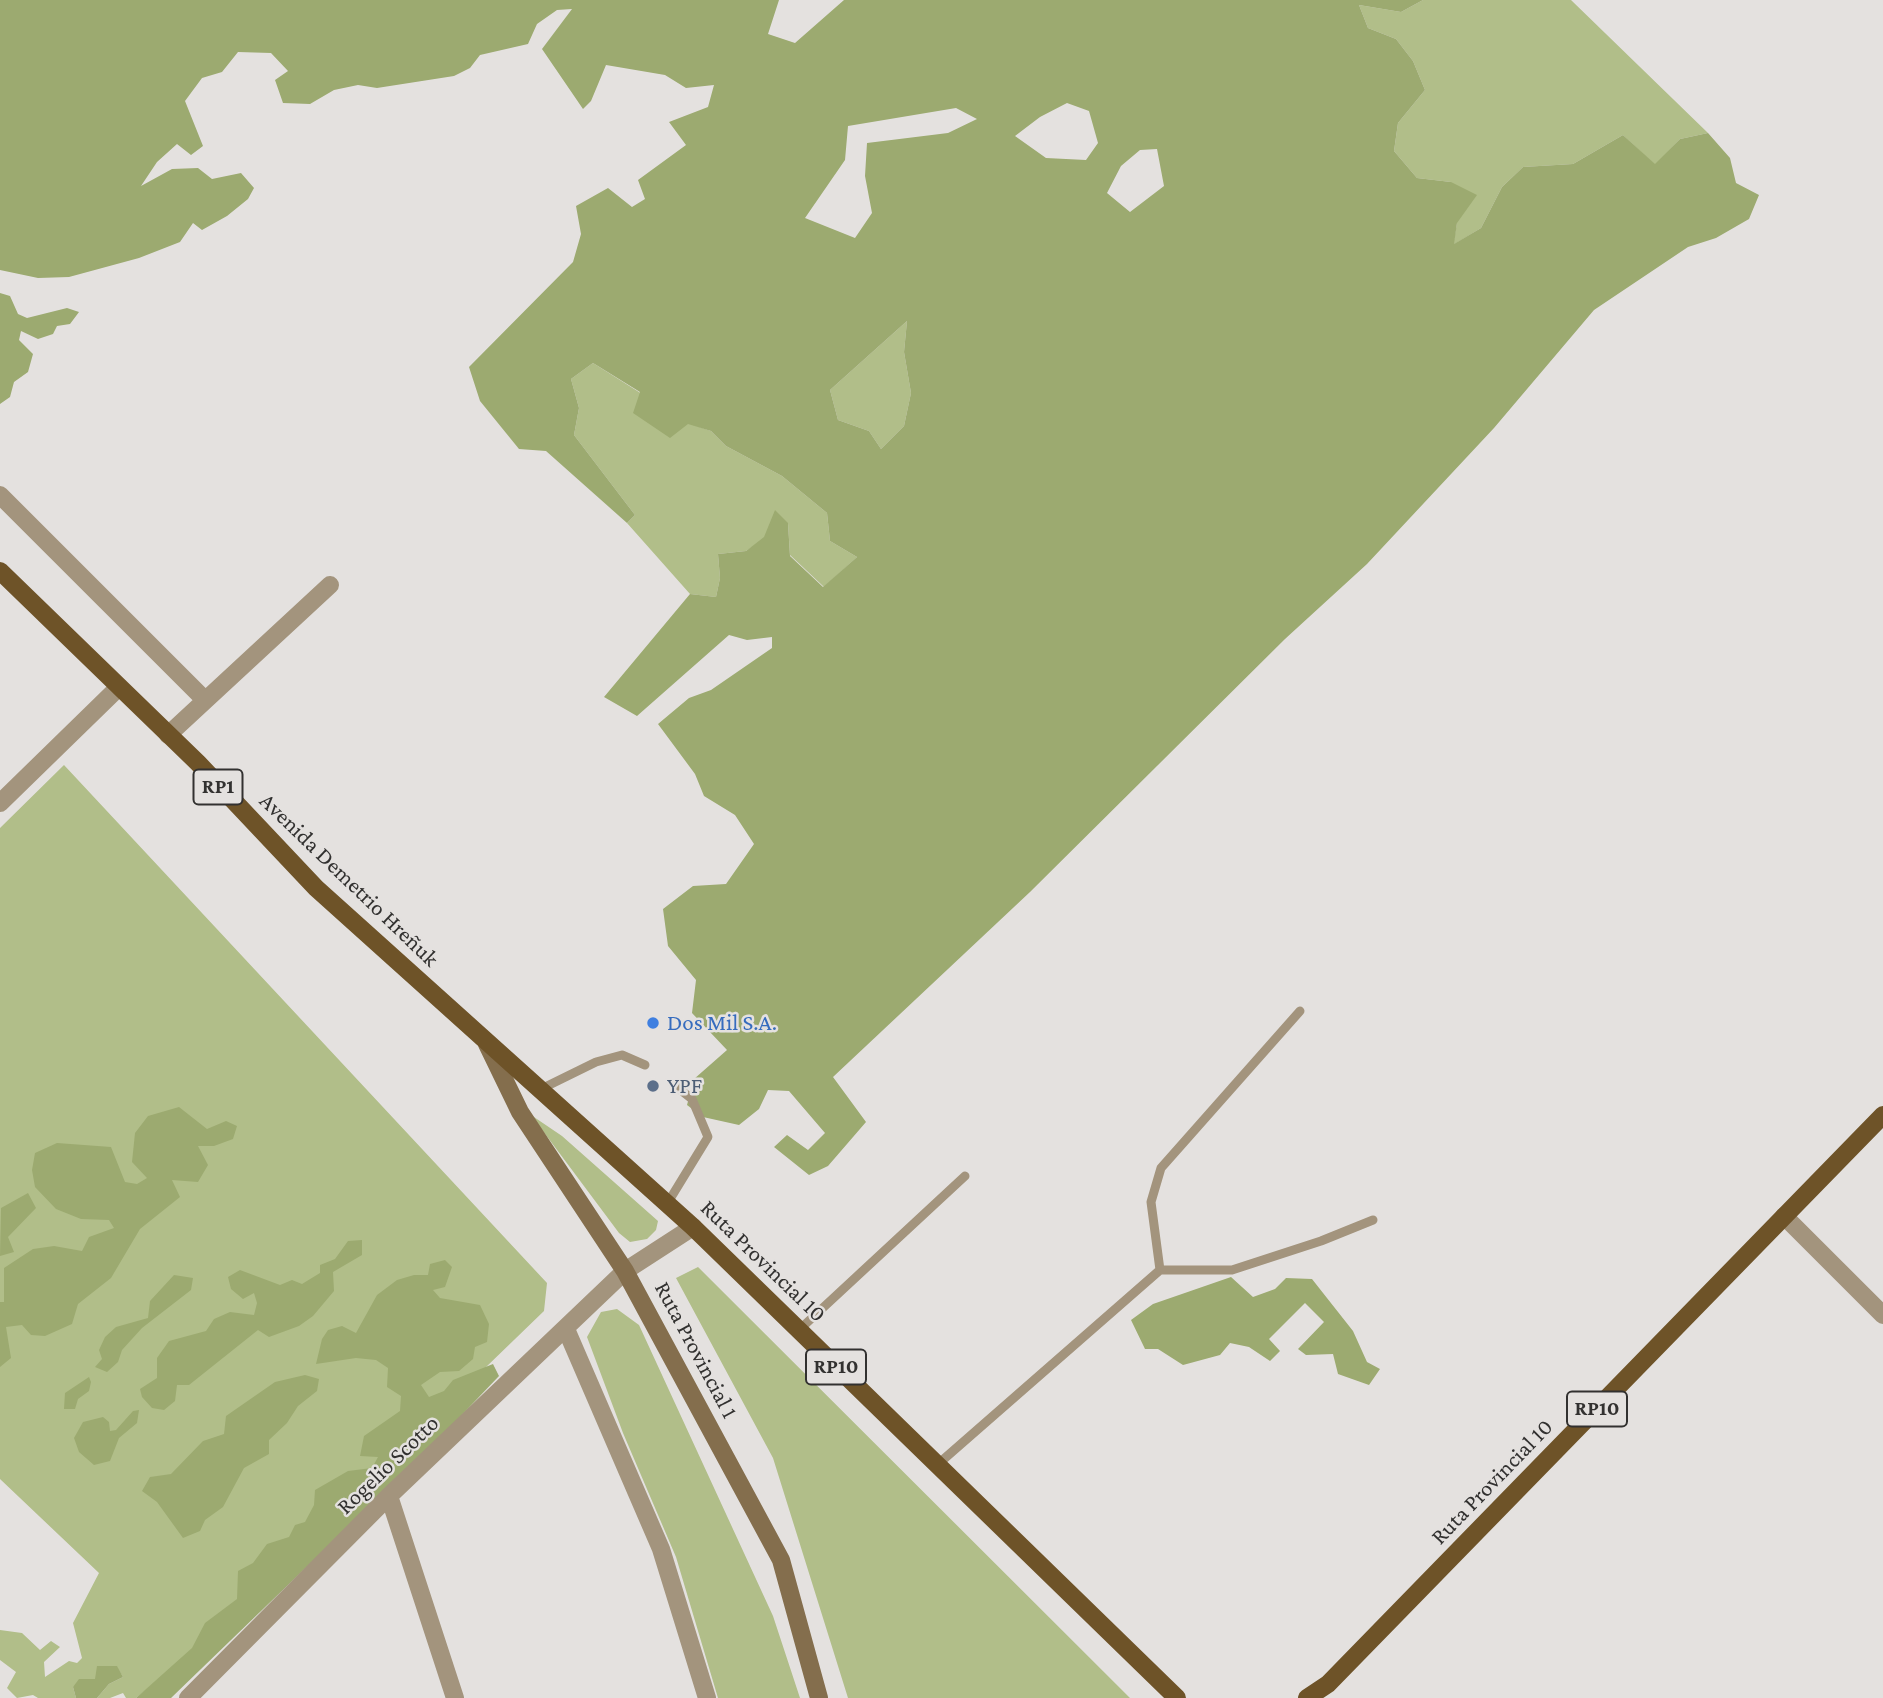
<!DOCTYPE html>
<meta charset="utf-8">
<style>
body{margin:0}
canvas{display:block;background:#e4e1df}
</style>
<canvas width="1883" height="1698"></canvas>
<script>
const context = document.querySelector('canvas').getContext('2d');
context.lineJoin = 'round';
function fillPath(path, color) {
  context.fillStyle = color;
  context.fill(path, 'evenodd');
}
function toPath(rows) {
  const path = new Path2D();
  for (const r of rows) {
    path.moveTo(r[0], r[1]);
    for (let i = 2; i < r.length; i += 2) path.lineTo(r[i], r[i + 1]);
  }
  return path;
}
function strokePath(path, color, width, dash) {
  context.strokeStyle = color;
  context.lineWidth = width;
  context.lineCap = dash ? 'butt' : 'round';
  context.setLineDash(dash || []);
  context.stroke(path);
}
function label(font, color, halo, rows, align = 'center') {
  context.font = font + ' "Crimson Pro",serif';
  context.lineWidth = 5;
  context.setLineDash([]);
  context.textBaseline = 'middle';
  context.strokeStyle = halo;
  context.fillStyle = color;
  for (const [text, x, y, turn = 0] of rows) {
    context.save();
    context.translate(x, y);
    context.rotate((+turn || 0) * Math.PI / 180);
    context.textAlign = isNaN(turn) ? turn : align;
    if (halo) context.strokeText(text, 0, 0);
    context.fillText(text, 0, 0);
    context.restore();
  }
}
fillPath(toPath([
 [1423,0,1571,0,1708,133,1680,139,1655,165,1623,135,1573,164,1523,167,1502,187,1481,228,1453,245,1457,223,1451,182,1417,178,1394,151,1398,123,1425,90,1413,61,1396,39,1368,28,1359,5,1401,12],
 [907,321,904,352,911,393,904,426,881,449,869,431,838,420,830,390],
 [593,363,688,423,711,431,726,446,782,476,827,513,830,541,857,557,824,587,790,555,788,523,746,551,718,554,720,578,716,597,690,594,627,523,635,515,574,435,579,408,571,379],
 [64,765,547,1283,544,1311,187,1656,136,1698,126,1698,123,1693,110,1698,97,1698,109,1684,123,1677,116,1666,95,1679,73,1687,76,1698,38,1698,33,1695,17,1698,7,1688,16,1672,0,1660,0,1630,22,1633,40,1650,51,1641,60,1647,44,1662,45,1677,69,1661,77,1663,82,1658,73,1623,99,1573,0,1479,0,828],
 [531,1115,562,1136,658,1221,656,1230,647,1239,630,1242,619,1233],
 [698,1267,1130,1698,848,1698,773,1458,676,1278],
 [617,1309,639,1325,773,1616,800,1698,718,1698,676,1557,623,1433,587,1337,601,1312]
]), '#b1be89');
fillPath(toPath([
 [0,0,779,0,768,34,795,43,844,0,1423,0,1401,12,1359,5,1368,28,1396,39,1413,61,1425,90,1398,123,1394,151,1417,178,1451,182,1477,195,1457,223,1454,244,1481,228,1502,187,1523,167,1573,164,1623,135,1655,164,1680,139,1708,133,1730,158,1736,183,1759,195,1749,219,1716,238,1688,247,1594,310,1494,428,1367,564,1285,639,1030,892,833,1077,866,1122,828,1166,809,1175,774,1147,787,1135,808,1150,825,1133,789,1091,768,1090,759,1109,739,1125,703,1117,687,1105,694,1079,727,1050,692,1013,696,980,668,946,663,909,693,886,726,884,754,844,735,815,704,796,695,774,658,724,689,698,711,690,772,648,772,637,747,640,729,635,637,716,604,697,690,594,716,597,720,578,718,554,746,551,764,537,775,510,788,523,790,556,823,587,857,557,830,541,827,513,782,476,726,446,711,431,688,424,670,438,633,413,640,392,593,363,571,379,579,408,574,435,635,515,627,523,546,451,519,449,480,401,469,367,573,262,581,234,576,206,608,188,632,207,645,199,638,180,686,145,669,122,708,107,714,85,686,88,665,75,606,65,591,101,583,109,542,49,572,9,557,10,537,24,528,44,480,55,470,68,454,76,377,88,358,85,334,90,310,104,283,103,275,80,288,71,271,53,238,52,222,72,202,78,185,101,203,146,191,155,177,144,157,162,141,186,172,169,198,168,212,179,241,173,254,188,248,199,227,216,202,230,193,223,180,242,139,258,69,277,38,278,0,270],
 [1067,103,1089,111,1098,143,1086,160,1046,158,1015,136,1040,117],
 [956,108,977,119,948,133,867,143,865,176,872,213,855,238,805,218,845,160,848,126],
 [1157,149,1164,186,1130,212,1107,193,1121,166,1140,150],
 [907,321,904,352,911,393,904,426,881,449,869,431,838,420,830,390],
 [0,293,10,296,18,314,27,318,67,308,79,312,70,324,57,326,53,334,38,339,21,331,19,340,33,354,28,372,14,382,10,397,0,404],
 [179,1107,207,1129,226,1121,237,1126,233,1139,214,1146,198,1146,208,1165,198,1182,172,1180,180,1197,140,1229,111,1278,78,1304,72,1324,45,1336,31,1335,22,1325,6,1327,11,1358,0,1367,0,1302,4,1302,4,1268,33,1249,54,1246,82,1251,89,1237,114,1228,109,1220,81,1219,56,1209,35,1187,32,1170,35,1153,57,1143,111,1147,125,1182,137,1184,147,1178,132,1162,135,1133,148,1116],
 [28,1193,36,1208,8,1237,14,1252,0,1256,1,1208],
 [362,1240,362,1255,333,1272,334,1291,313,1316,299,1326,269,1337,258,1330,189,1385,177,1385,175,1401,164,1410,152,1408,142,1397,140,1389,157,1378,157,1358,169,1341,206,1331,214,1319,230,1312,254,1315,257,1303,254,1293,243,1299,231,1289,228,1277,240,1270,280,1285,292,1280,302,1284,320,1273,320,1265,335,1259,348,1241],
 [445,1260,452,1267,445,1287,433,1290,440,1298,480,1305,489,1324,487,1342,475,1347,473,1359,459,1371,440,1372,421,1385,429,1397,444,1391,453,1380,493,1364,499,1376,438,1440,171,1698,136,1698,192,1648,205,1623,237,1599,238,1571,253,1563,267,1544,289,1537,295,1525,305,1522,314,1505,315,1490,348,1471,372,1468,378,1457,360,1456,364,1436,400,1411,401,1396,387,1387,388,1368,376,1360,356,1358,316,1364,322,1339,328,1330,342,1326,356,1333,377,1295,397,1280,414,1275,428,1275,430,1264],
 [174,1275,193,1278,191,1290,142,1328,122,1350,118,1362,107,1372,95,1367,102,1359,99,1350,105,1337,116,1327,148,1318,150,1301],
 [1231,1277,1253,1297,1275,1289,1286,1278,1312,1279,1353,1331,1367,1362,1380,1369,1369,1385,1338,1374,1333,1354,1306,1355,1298,1349,1324,1322,1305,1303,1269,1339,1280,1351,1270,1361,1249,1347,1230,1343,1220,1355,1183,1365,1158,1349,1145,1349,1131,1320,1153,1304],
 [305,1375,319,1379,317,1391,298,1406,287,1423,269,1440,269,1454,244,1468,223,1507,205,1520,200,1531,183,1538,157,1502,142,1491,150,1477,171,1474,203,1441,224,1434,226,1416,275,1382],
 [89,1377,91,1382,89,1391,78,1399,75,1409,64,1409,65,1393],
 [139,1410,137,1423,119,1438,110,1461,94,1465,79,1452,74,1438,83,1422,103,1417,109,1422,110,1431,116,1430,133,1411],
 [97,1666,117,1666,123,1677,109,1684,97,1698,76,1698,73,1687,79,1679,95,1679]
]), '#9caa70');
strokePath(toPath([
 [541,1089,596,1062,622,1055,645,1065],
 [667,1204,708,1137,692,1099,673,1084],
 [1160,1270,1151,1202,1161,1168,1300,1011],
 [799,1330,965,1176],
 [937,1465,1160,1270,1232,1270,1321,1241,1373,1220]
]), '#a3947d', 9);
strokePath(toPath([
 [0,495,205,700],
 [168,735,330,585],
 [0,803,119,687],
 [1784,1216,1883,1315],
 [566,1329,661,1549,707,1698],
 [389,1496,455,1698],
 [188,1698,389,1496,625,1271,693,1227]
]), '#a3947d', 18);
strokePath(toPath([
 [487,1044,520,1112,625,1271,781,1560,819,1698]
]), '#846e4d', 18);
strokePath(toPath([
 [0,571,198,763,316,888,693,1227,1177,1698],
 [1307,1698,1328,1684,1883,1115]
]), '#6e5328', 18);
for (const [x, y, r, color] of [
 [653,1023,7,"#3f7fe0"],
 [653,1086,7,"#5c6f8a"]
]) {
  const dot = new Path2D();
  dot.arc(x, y, r, 0, 2 * Math.PI);
  context.fillStyle = color;
  context.fill(dot);
  strokePath(dot, '#e4e1df', 2.5);
}
for (const [x, y, w] of [
 [218,787,49],
 [836,1367,60],
 [1597,1409,60]
]) {
  const box = new Path2D();
  box.roundRect(x - w / 2, y - 17.5, w, 35, 5);
  context.fillStyle = '#e4e1df';
  context.fill(box);
  strokePath(box, '#323130', 2);
}
label('bold 21px', '#323130', null, [
 ["RP1",218,787],
 ["RP10",836,1367],
 ["RP10",1597,1409]
]);
label('23px', '#323130', '#e4e1df', [
 ["Avenida Demetrio Hreñuk",349,880,44],
 ["Ruta Provincial 10",763,1261,44],
 ["Ruta Provincial 1",696,1350,62],
 ["Rogelio Scotto",388,1465,-44],
 ["Ruta Provincial 10",1492,1482,-46]
]);
label('23px', '#366cbe', '#e4e1df', [
 ["Dos Mil S.A.",667,1023]
], 'left');
label('23px', '#4e5e75', '#e4e1df', [
 ["YPF",667,1086]
], 'left');
</script>
